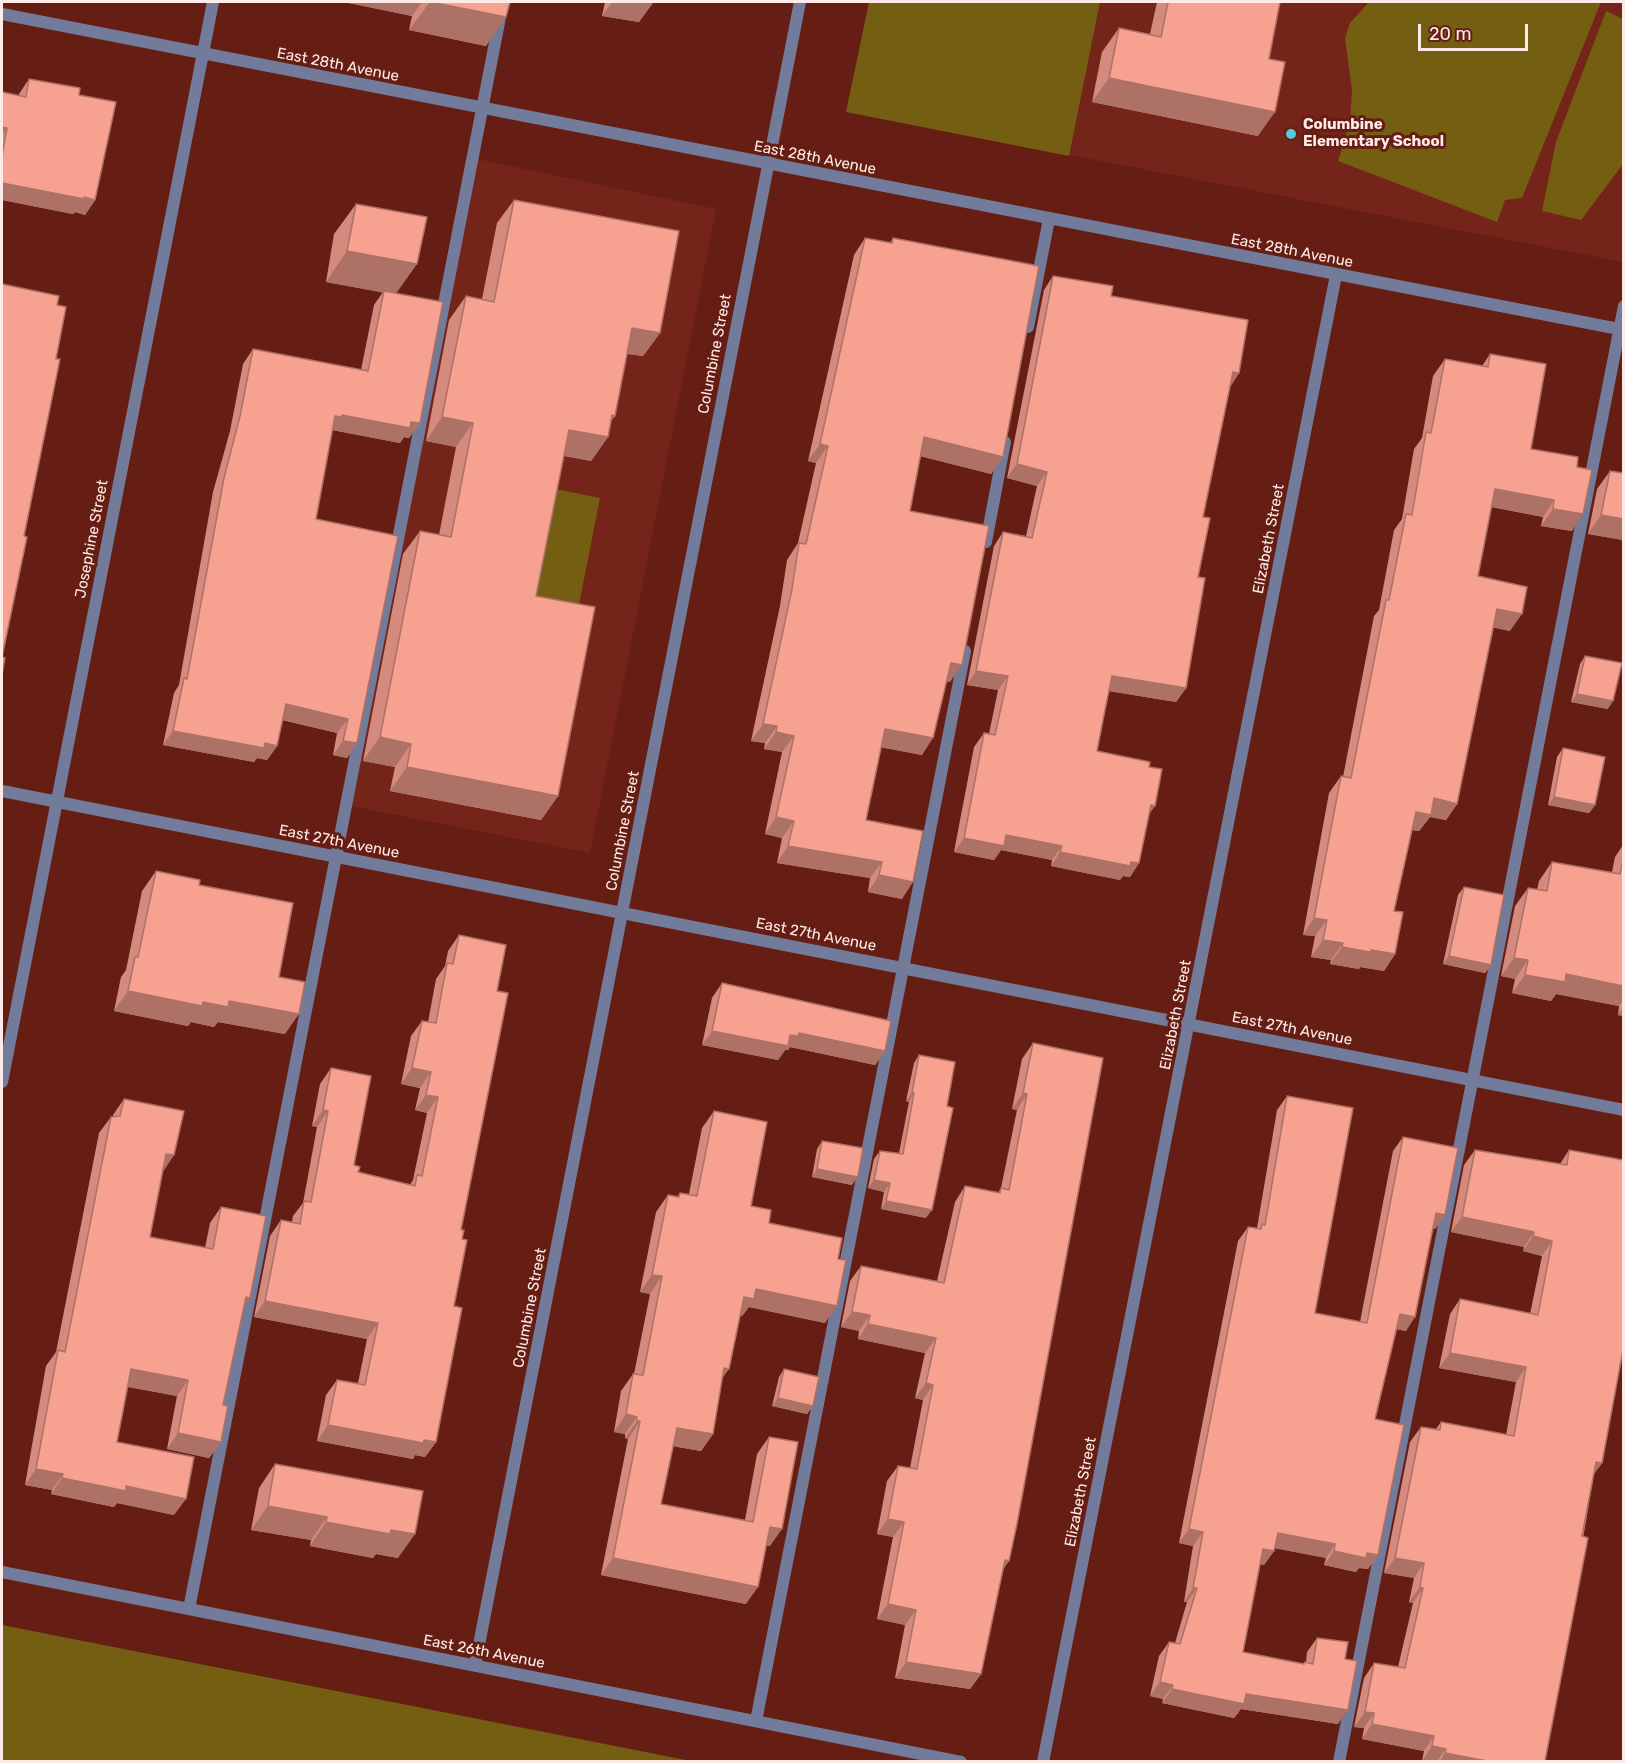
<!DOCTYPE html>
<style>
body{margin:0}
#map{position:relative;width:1625px;height:1763px;overflow:hidden;background:#661e14;font-family:Rubik,sans-serif}
canvas{display:block}
.frame{position:absolute;inset:0;border:3px solid #feebe8;pointer-events:none}
.scale{position:absolute;left:1418px;top:24px;width:110px;height:27px;box-sizing:border-box;border:3px solid #feebe8;border-top:0;padding-left:8px;font-size:18px;line-height:21px;white-space:nowrap;color:#feebe8;-webkit-text-stroke:4px #661e14;paint-order:stroke}
</style>
<div id="map">
<canvas width="1625" height="1763"></canvas>
<div class="frame"></div>
<div class="scale">20 m</div>
</div>
<script>
const context = document.querySelector('canvas').getContext('2d');
context.lineJoin = 'round';
function fillPath(path, color) {
  context.fillStyle = color;
  context.fill(path, 'evenodd');
}
function toPath(rows) {
  const path = new Path2D();
  for (const r of rows) {
    path.moveTo(r[0], r[1]);
    for (let i = 2; i < r.length; i += 2) path.lineTo(r[i], r[i + 1]);
  }
  return path;
}
function strokePath(path, color, width, dash) {
  context.strokeStyle = color;
  context.lineWidth = width;
  context.lineCap = dash ? 'butt' : 'round';
  context.setLineDash(dash || []);
  context.stroke(path);
}
function label(font, color, halo, rows, align = 'center') {
  context.font = font + ' Rubik,sans-serif';
  context.lineWidth = 6;
  context.setLineDash([]);
  context.textBaseline = 'middle';
  context.strokeStyle = halo;
  context.fillStyle = color;
  for (const [text, x, y, turn = 0] of rows) {
    context.save();
    context.translate(x, y);
    context.rotate((+turn || 0) * Math.PI / 180);
    context.textAlign = isNaN(turn) ? turn : align;
    if (halo) context.strokeText(text, 0, 0);
    context.fillText(text, 0, 0);
    context.restore();
  }
}
fillPath(toPath([
 [869,2,1623,2,1623,262,847,112],
 [472,158,716,209,590,853,346,805]
]), '#742419');
fillPath(toPath([
 [869,2,1100,2,1069,156,846,112],
 [1369,2,1601,2,1522,198,1505,200,1497,222,1338,161,1350,122,1352,90,1345,38,1350,23],
 [1606,11,1623,19,1623,164,1581,220,1542,211,1556,142],
 [545,487,600,498,576,620,522,610],
 [2,1625,691,1761,2,1761]
]), '#745e11');
strokePath(toPath([
 [1028,327,1049,219],
 [986,542,1005,442],
 [189,1609,503,2],
 [756,1721,965,651],
 [1339,1762,1624,306]
]), '#727b99', 12);
strokePath(toPath([
 [2,791,1624,1110],
 [2,1082,213,2],
 [475,1665,800,2],
 [1043,1762,1336,275]
]), '#727b99', 12);
strokePath(toPath([
 [2,14,1624,330],
 [2,1572,961,1762]
]), '#727b99', 12);
fillPath(toPath([
 [344,2,510,2,486,46,409,30,412,16],
 [605,2,653,2,639,22,602,16],
 [1157,2,1280,2,1269,59,1258,136,1092,102,1102,52,1119,28,1150,34],
 [29,79,79,95,95,200,85,215,75,212,73,214,2,200,2,92,19,96,19,94],
 [514,200,660,333,643,356,627,354,608,437,591,461,564,456,536,596,558,796,541,820,390,791,395,767,363,761,403,554,420,531,439,535,456,447,426,441,449,320,466,296,482,299,497,223],
 [356,204,396,293,420,423,409,438,404,437,400,443,332,430,316,519,357,743,347,758,333,755,337,733,282,720,277,746,267,760,257,758,254,762,163,745,174,693,179,685,213,492,230,431,243,364,253,349,361,370,374,305,383,292,326,282,334,234],
 [865,238,890,243,893,238,1003,457,991,474,920,456,910,511,950,682,946,681,922,755,881,747,866,820,902,899,868,892,870,878,777,863,782,838,765,834,782,752,764,749,765,743,751,741,780,606,787,560,798,543,816,463,808,461,854,255],
 [1053,276,1111,296,1239,373,1230,387,1203,517,1198,577,1186,688,1176,702,1109,691,1097,751,1149,767,1149,815,1139,863,1130,877,1123,876,1120,880,1051,866,1052,860,1001,850,994,860,954,852,974,747,984,733,989,734,998,690,967,685,994,546,1003,532,1026,536,1037,486,1007,478,1044,290],
 [1490,354,1531,449,1577,467,1572,531,1541,526,1543,517,1491,507,1478,576,1510,631,1493,627,1457,804,1446,820,1430,817,1419,831,1412,830,1394,911,1395,954,1384,971,1360,967,1359,969,1330,964,1331,960,1311,957,1315,936,1303,935,1329,793,1341,776,1343,777,1374,616,1379,610,1394,530,1402,519,1414,449,1422,438,1433,376,1445,359,1482,366],
 [1610,471,1623,540,1588,534,1597,489],
 [1585,656,1608,709,1571,702,1580,664],
 [1563,748,1595,805,1589,813,1548,805,1557,757],
 [1623,845,1623,1016,1618,1015,1619,1006,1556,994,1551,1001,1512,993,1515,979,1501,976,1515,906,1528,888,1537,890,1539,881,1552,862,1612,872,1615,857],
 [156,871,199,885,279,977,285,1034,218,1022,214,1027,191,1022,188,1026,114,1011,121,977,126,970,142,891],
 [1464,887,1491,965,1485,973,1443,964,1458,895],
 [459,935,497,991,461,1230,462,1239,454,1306,436,1442,425,1457,415,1455,413,1459,317,1441,326,1395,337,1380,358,1383,367,1339,254,1317,270,1236,281,1220,292,1222,293,1216,303,1203,317,1127,312,1126,320,1084,331,1068,354,1165,358,1172,410,1185,413,1180,427,1113,415,1110,420,1088,401,1084,411,1036,422,1021,428,1022,436,979,445,966,448,951],
 [722,983,885,1051,875,1065,790,1047,788,1050,785,1050,778,1060,702,1045,712,998],
 [1033,1043,1003,1569,981,1674,970,1689,895,1678,905,1625,877,1619,893,1537,877,1534,887,1481,898,1466,910,1468,923,1400,915,1398,925,1353,858,1339,859,1331,841,1327,850,1281,861,1266,937,1281,955,1202,965,1186,998,1193,1001,1188,1017,1110,1012,1109,1022,1059],
 [919,1055,926,1218,881,1209,884,1192,868,1188,874,1159,880,1151,899,1153,909,1102,906,1101,914,1063],
 [1287,1096,1315,1313,1360,1322,1393,1151,1403,1137,1445,1215,1435,1229,1433,1228,1406,1331,1397,1329,1375,1419,1378,1555,1368,1569,1359,1568,1356,1572,1324,1565,1326,1558,1275,1548,1274,1551,1264,1565,1260,1564,1243,1652,1303,1664,1306,1662,1307,1652,1317,1638,1345,1659,1338,1724,1241,1709,1234,1718,1162,1703,1163,1699,1150,1696,1159,1656,1169,1642,1175,1643,1187,1602,1184,1602,1193,1546,1179,1543,1238,1241,1248,1227,1257,1228,1277,1110],
 [124,1099,163,1171,150,1237,205,1248,210,1223,221,1207,244,1306,223,1405,221,1442,209,1458,167,1449,177,1396,128,1387,117,1442,174,1515,117,1503,114,1507,51,1494,52,1490,25,1485,46,1366,56,1352,99,1133,111,1117,113,1117,113,1115],
 [714,1111,751,1206,769,1223,825,1323,749,1307,742,1316,740,1316,722,1378,713,1434,701,1451,673,1446,661,1504,745,1520,757,1454,769,1437,770,1546,766,1545,746,1604,601,1575,628,1439,625,1438,625,1434,614,1432,621,1391,633,1374,634,1374,650,1294,640,1292,656,1212,668,1195,677,1197,680,1193,689,1194,702,1128],
 [822,1141,852,1185,812,1177,817,1149],
 [1475,1150,1560,1164,1569,1150,1602,1463,1594,1474,1545,1761,1422,1761,1424,1751,1362,1739,1364,1728,1354,1727,1364,1678,1374,1663,1398,1667,1413,1603,1409,1602,1414,1578,1384,1573,1410,1442,1421,1427,1436,1429,1441,1422,1506,1435,1516,1382,1439,1368,1450,1314,1460,1299,1530,1314,1542,1256,1523,1251,1524,1247,1451,1232,1464,1165],
 [784,1369,813,1406,807,1414,772,1406,779,1377],
 [275,1464,398,1558,376,1554,373,1558,310,1546,311,1540,251,1530,259,1488]
]), '#d48a7d');
fillPath(toPath([
 [344,2,422,2,412,16],
 [430,2,506,17,486,46,409,30],
 [612,2,644,2,653,3,639,22,602,16],
 [1109,78,1275,112,1258,136,1092,102],
 [2,127,7,128,2,136],
 [2,183,84,197,95,200,85,215,75,212,73,214,2,200],
 [347,251,417,264,395,295,326,282],
 [632,328,660,333,643,356,616,352],
 [1233,372,1239,373,1230,387],
 [342,415,411,422,420,423,409,438,404,437,400,443,332,430,335,416],
 [612,415,615,416,601,436,608,437,591,461,552,453,569,430],
 [442,417,473,423,456,447,426,441],
 [924,437,1003,457,991,474,912,454],
 [820,444,828,446,816,463,808,461],
 [1017,464,1047,472,1037,486,1007,478],
 [1495,489,1554,500,1543,517,1483,505],
 [1553,509,1583,514,1572,531,1541,526],
 [1601,515,1623,519,1623,540,1588,534],
 [1497,609,1522,614,1510,631,1485,626],
 [951,663,962,665,950,682,939,680],
 [976,671,1008,676,998,690,967,685],
 [1112,676,1186,688,1176,702,1102,690],
 [1577,694,1613,701,1608,709,1571,702],
 [286,704,348,719,337,733,275,718],
 [763,724,777,726,765,743,751,741],
 [885,729,933,738,922,755,873,746],
 [173,731,265,743,277,746,267,760,257,758,254,762,163,745],
 [776,732,794,736,782,752,764,749],
 [380,737,411,744,395,767,363,761],
 [343,741,357,743,347,758,333,755],
 [407,767,558,796,541,820,390,791],
 [1554,797,1595,805,1589,813,1548,805],
 [1434,798,1457,804,1446,820,1430,817,1419,831,1405,829,1416,812],
 [1151,805,1155,806,1145,820],
 [776,817,794,821,782,838,765,834],
 [1006,835,1062,846,1052,860,1001,850,994,860,954,852,964,838],
 [788,846,882,862,870,878,777,863],
 [1060,852,1131,862,1139,863,1130,877,1123,876,1120,880,1051,866],
 [879,875,913,882,902,899,868,892],
 [1314,918,1327,920,1315,936,1303,935],
 [1323,940,1343,943,1331,960,1311,957],
 [1342,947,1371,950,1395,954,1384,971,1360,967,1359,969,1330,964],
 [1449,956,1491,965,1485,973,1443,964],
 [1514,958,1528,960,1515,979,1501,976],
 [1566,974,1623,986,1623,1000,1619,1006,1556,994,1551,1001,1512,993,1525,975],
 [128,991,203,1002,229,1001,299,1014,285,1034,218,1022,214,1027,191,1022,188,1026,114,1011],
 [1623,1007,1623,1016,1618,1015],
 [712,1031,790,1035,799,1033,885,1051,875,1065,790,1047,788,1050,785,1050,778,1060,702,1045],
 [412,1068,431,1072,420,1088,401,1084],
 [912,1093,914,1093,909,1102,906,1101],
 [1023,1093,1027,1094,1017,1110,1012,1109],
 [426,1095,438,1097,427,1113,415,1110],
 [323,1110,328,1111,317,1127,312,1126],
 [166,1154,174,1155,163,1172],
 [817,1169,858,1177,852,1185,812,1177],
 [874,1180,890,1183,884,1192,868,1188],
 [886,1201,932,1210,926,1218,881,1209],
 [1436,1213,1445,1215,1435,1229,1426,1227],
 [1462,1217,1534,1232,1524,1247,1451,1232],
 [1533,1236,1552,1241,1542,1256,1523,1251],
 [652,1275,662,1276,650,1294,640,1292],
 [756,1289,837,1306,825,1323,749,1307,742,1316,732,1314,744,1297],
 [246,1297,250,1298,238,1314],
 [265,1301,378,1323,367,1339,254,1317],
 [852,1312,870,1315,859,1331,841,1327],
 [1400,1314,1415,1317,1406,1331,1390,1328],
 [868,1324,936,1338,925,1353,858,1339],
 [1450,1353,1526,1367,1516,1382,1439,1368],
 [724,1368,729,1369,717,1386],
 [131,1369,188,1380,177,1396,120,1385],
 [926,1383,933,1385,923,1400,915,1398],
 [778,1398,813,1406,807,1414,772,1406],
 [626,1414,637,1417,625,1434,614,1432],
 [637,1421,640,1421,628,1439,625,1438],
 [328,1425,424,1440,436,1442,425,1457,415,1455,413,1459,317,1441],
 [677,1428,713,1434,701,1451,665,1445],
 [178,1433,221,1442,209,1458,167,1449],
 [1596,1462,1602,1463,1591,1478],
 [36,1469,63,1474,52,1490,25,1485],
 [62,1478,126,1486,186,1499,174,1515,117,1503,114,1507,51,1494],
 [268,1506,327,1517,311,1540,251,1530],
 [888,1519,904,1522,893,1537,877,1534],
 [326,1522,391,1530,415,1534,398,1558,376,1554,373,1558,310,1546],
 [770,1527,782,1529,770,1546,758,1544],
 [1189,1529,1203,1532,1193,1546,1179,1543],
 [1278,1533,1335,1544,1326,1558,1268,1547],
 [1263,1549,1274,1551,1264,1565,1253,1563],
 [1334,1551,1367,1553,1378,1555,1368,1569,1359,1568,1356,1572,1324,1565],
 [613,1558,758,1587,746,1604,601,1575],
 [1395,1558,1424,1563,1414,1578,1384,1573],
 [1005,1560,1009,1561,999,1576],
 [1420,1587,1423,1588,1413,1603,1409,1602],
 [1193,1588,1197,1588,1187,1602,1184,1602],
 [888,1604,916,1610,905,1625,877,1619],
 [906,1662,981,1674,970,1689,895,1678],
 [1160,1682,1173,1685,1163,1699,1150,1696],
 [1172,1689,1246,1694,1348,1710,1338,1724,1241,1709,1234,1718,1162,1703],
 [1365,1712,1374,1713,1364,1728,1354,1727],
 [1372,1724,1434,1736,1424,1751,1362,1739],
 [1432,1746,1446,1749,1437,1761,1422,1761],
 [1445,1753,1487,1761,1440,1761]
]), '#ad7166');
const building = toPath([
 [431,2,510,2,506,17,431,2],
 [1168,2,1280,2,1269,59,1285,62,1275,112,1109,78,1119,28,1161,37,1168,2],
 [29,79,80,88,79,95,116,102,95,200,84,197,84,199,2,183,2,156,7,128,2,127,2,92,26,97,29,79],
 [514,200,679,231,660,333,632,328,615,416,612,415,608,437,569,430,536,596,595,607,558,796,407,767,411,744,380,737,420,531,451,537,473,423,442,417,466,296,494,302,514,200],
 [356,204,427,217,417,264,347,251,356,204],
 [865,238,892,243,893,238,1039,266,1003,457,924,437,910,511,989,526,962,665,951,663,933,738,885,729,866,820,923,831,913,882,879,875,882,862,788,846,794,821,776,817,794,736,776,732,777,726,763,724,792,589,799,543,806,544,828,446,820,444,865,238],
 [1053,276,1113,286,1111,296,1248,320,1239,373,1233,372,1203,517,1210,518,1198,577,1205,578,1186,688,1112,676,1104,715,1097,751,1150,762,1149,767,1162,769,1155,806,1151,805,1139,863,1131,862,1130,866,1060,852,1062,846,1006,835,1004,846,964,838,984,733,995,735,1008,676,976,671,1003,532,1032,538,1047,472,1017,464,1053,276],
 [2,284,59,296,57,305,66,307,56,359,60,359,24,536,27,537,2,657,5,658,2,674,2,284],
 [384,291,443,302,420,423,411,422,410,428,342,415,341,417,335,416,316,519,398,536,357,743,343,741,348,719,286,704,277,746,265,743,264,748,173,731,184,678,187,679,224,478,240,416,253,349,368,371,384,291],
 [1490,354,1546,364,1531,449,1578,457,1577,467,1592,470,1583,514,1553,509,1554,500,1495,489,1478,576,1527,587,1522,614,1497,609,1457,804,1434,798,1431,815,1416,812,1394,911,1403,912,1395,954,1371,950,1370,952,1342,947,1343,943,1323,940,1327,920,1314,918,1341,776,1351,778,1386,600,1389,600,1406,514,1412,515,1426,432,1431,433,1445,359,1488,367,1490,354],
 [1610,471,1623,473,1623,519,1601,515,1610,471],
 [1585,656,1622,663,1613,701,1577,694,1585,656],
 [1563,748,1605,757,1595,805,1554,797,1563,748],
 [1623,859,1623,986,1566,974,1565,982,1525,975,1528,960,1514,958,1528,888,1547,891,1552,862,1620,874,1623,859],
 [156,871,200,880,199,885,293,903,279,977,305,982,299,1014,229,1001,228,1007,203,1002,202,1006,128,991,135,957,138,957,156,871],
 [1464,887,1504,895,1491,965,1449,956,1464,887],
 [459,935,506,945,497,991,508,993,461,1230,464,1230,462,1239,467,1240,454,1306,462,1308,436,1442,424,1440,423,1443,328,1425,337,1380,365,1385,378,1323,265,1301,281,1220,300,1224,304,1201,311,1202,328,1111,323,1110,331,1068,371,1076,354,1165,360,1167,358,1172,415,1186,417,1175,422,1176,438,1097,426,1095,431,1072,412,1068,422,1021,436,1023,447,963,453,964,459,935],
 [722,983,891,1021,885,1051,799,1033,798,1036,790,1035,788,1046,712,1031,722,983],
 [1033,1043,1103,1058,1017,1524,1009,1561,1005,1560,981,1674,906,1662,916,1610,888,1604,904,1522,888,1519,898,1466,917,1469,933,1385,926,1383,936,1338,868,1324,870,1315,852,1312,861,1266,944,1283,965,1186,1000,1193,1001,1188,1009,1190,1027,1094,1023,1093,1033,1043],
 [919,1055,955,1062,947,1106,953,1108,932,1210,886,1201,890,1183,874,1180,880,1151,903,1154,914,1093,912,1093,919,1055],
 [1287,1096,1353,1108,1315,1313,1367,1323,1403,1137,1458,1148,1445,1215,1436,1213,1415,1317,1400,1314,1375,1419,1404,1425,1378,1555,1367,1553,1366,1558,1334,1551,1335,1544,1278,1533,1274,1551,1263,1549,1243,1652,1304,1664,1305,1662,1313,1664,1317,1638,1348,1642,1345,1659,1357,1661,1348,1710,1246,1694,1244,1704,1172,1689,1173,1685,1160,1682,1169,1642,1180,1644,1197,1588,1193,1588,1203,1532,1189,1529,1248,1227,1261,1229,1262,1224,1265,1225,1287,1096],
 [124,1099,184,1111,174,1155,166,1154,150,1237,213,1249,221,1207,266,1216,250,1298,246,1297,223,1405,228,1406,221,1442,178,1433,188,1380,131,1369,117,1442,194,1457,186,1499,126,1486,126,1491,62,1478,63,1474,36,1469,58,1350,65,1352,111,1117,120,1116,124,1099],
 [714,1111,767,1122,751,1206,771,1210,769,1223,842,1238,838,1259,846,1260,837,1306,756,1289,754,1299,744,1297,729,1369,724,1368,713,1434,677,1428,661,1504,753,1522,769,1437,798,1442,782,1529,770,1527,758,1587,613,1558,640,1421,637,1421,637,1417,626,1414,633,1374,643,1375,662,1276,652,1275,668,1195,679,1197,680,1193,697,1196,714,1111],
 [822,1141,863,1148,858,1177,817,1169,822,1141],
 [1475,1150,1567,1165,1569,1150,1623,1160,1623,1350,1602,1463,1596,1462,1582,1536,1588,1538,1545,1761,1487,1761,1445,1753,1446,1749,1432,1746,1434,1736,1372,1724,1374,1713,1365,1712,1374,1663,1405,1668,1423,1588,1420,1587,1424,1563,1395,1558,1421,1427,1440,1430,1441,1422,1514,1436,1526,1367,1450,1353,1460,1299,1538,1315,1552,1241,1533,1236,1534,1232,1462,1217,1475,1150],
 [784,1369,819,1377,813,1406,778,1398,784,1369],
 [275,1464,423,1491,415,1534,391,1530,390,1534,326,1522,327,1517,268,1506,275,1464]
]);
fillPath(building, '#f7a191');
strokePath(building, '#ad7166', 1.5);
for (const [x, y, r, color] of [
 [1291,134,6,"#55cadf"]
]) {
  const dot = new Path2D();
  dot.arc(x, y, r, 0, 2 * Math.PI);
  context.fillStyle = color;
  context.fill(dot);
  strokePath(dot, '#661e14', 2);
}
label('15px', '#feebe8', '#661e14', [
 ["East 28th Avenue",338,65,11],
 ["East 28th Avenue",815,158,11],
 ["East 28th Avenue",1292,251,11],
 ["Columbine Street",715,354,-79],
 ["Josephine Street",92,539,-79],
 ["Elizabeth Street",1269,539,-79],
 ["Columbine Street",623,831,-79],
 ["East 27th Avenue",339,842,11],
 ["East 27th Avenue",816,935,11],
 ["Elizabeth Street",1176,1015,-79],
 ["East 27th Avenue",1292,1029,11],
 ["Columbine Street",530,1308,-79],
 ["Elizabeth Street",1081,1492,-79],
 ["East 26th Avenue",484,1652,11]
]);
label('bold 15px', '#feebe8', '#661e14', [
 ["Columbine",1303,125],
 ["Elementary School",1303,142]
], 'left');
</script>
